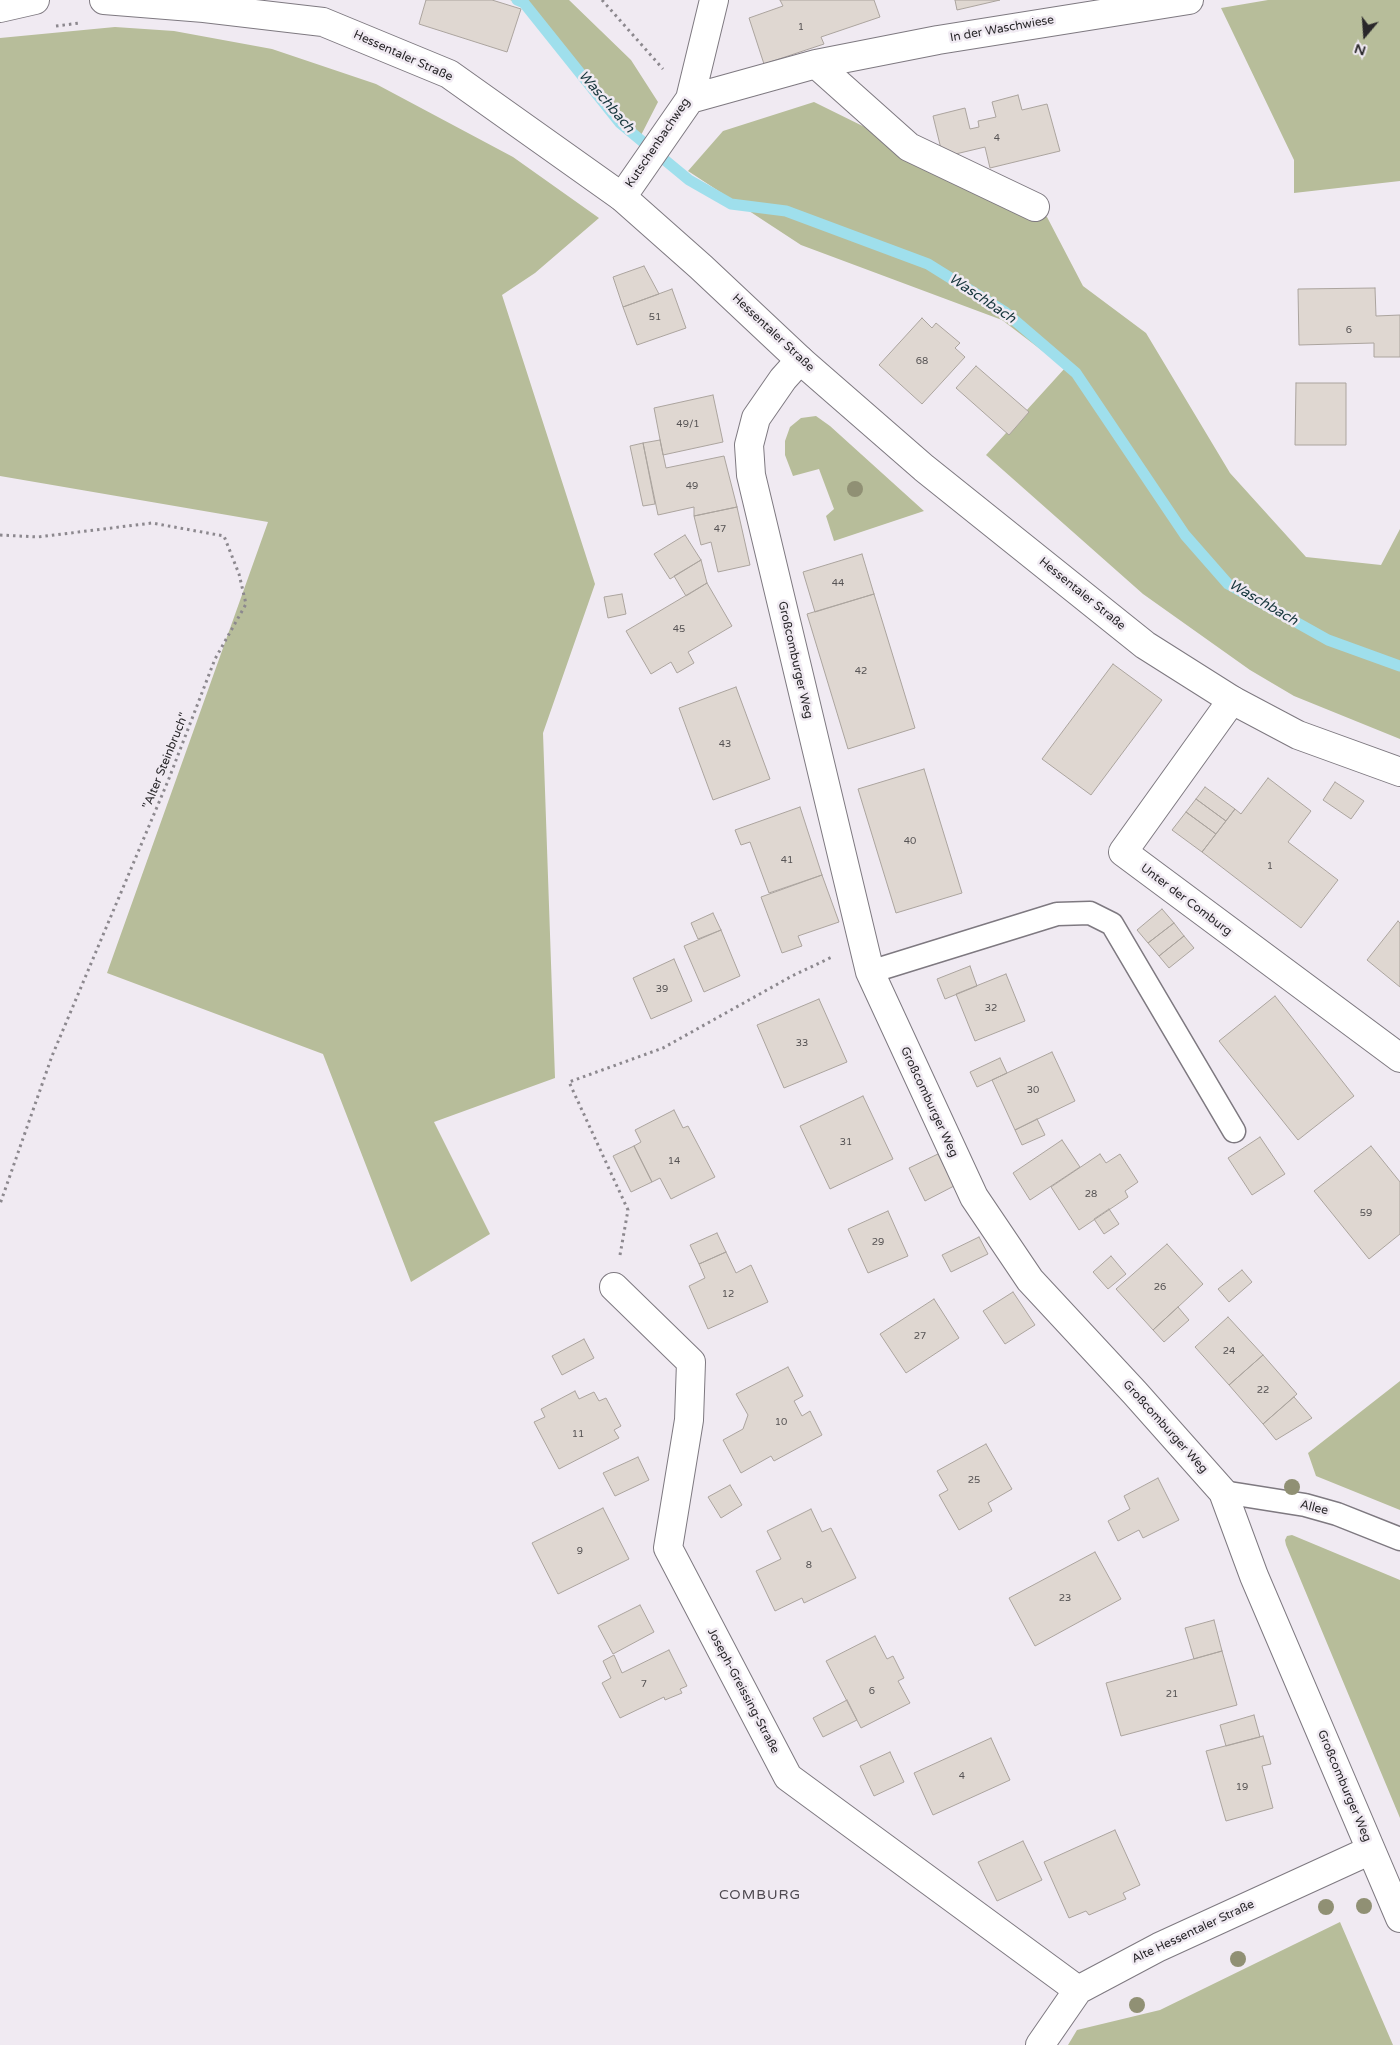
<!DOCTYPE html>
<meta charset="utf-8">
<style>
body{margin:0}
#map{position:relative;width:1400px;height:2045px;overflow:hidden;background:#f0eaf2;font-family:"Varela Round",sans-serif}
canvas{display:block}
.north{position:absolute;left:1340px;top:10px;width:50px;height:50px;-webkit-text-stroke:4px #f0eaf2;paint-order:stroke;rotate:198deg;font-size:14px;font-weight:700;line-height:20px;text-align:center;color:#29272a}
.north::after{content:'';display:block;margin:auto;width:18px;height:22px;background:#29272a;clip-path:polygon(50% 0,100% 100%,50% 72%,0 100%)}
</style>
<div id="map">
<canvas width="1400" height="2045"></canvas>
<div class="north">N</div>
</div>
<script>
const context = document.querySelector('canvas').getContext('2d');
context.lineJoin = 'round';
function fillPath(path, color) {
  context.fillStyle = color;
  context.fill(path, 'evenodd');
}
function toPath(rows) {
  const path = new Path2D();
  for (const r of rows) {
    path.moveTo(r[0], r[1]);
    for (let i = 2; i < r.length; i += 2) path.lineTo(r[i], r[i + 1]);
  }
  return path;
}
function strokePath(path, color, width, dash) {
  context.strokeStyle = color;
  context.lineWidth = width;
  context.lineCap = dash ? 'butt' : 'round';
  context.setLineDash(dash || []);
  context.stroke(path);
}
function label(font, color, halo, rows, align = 'center') {
  context.font = font + ' "Varela Round",sans-serif';
  context.lineWidth = 5;
  context.setLineDash([]);
  context.textBaseline = 'middle';
  context.strokeStyle = halo;
  context.fillStyle = color;
  for (const [text, x, y, turn = 0] of rows) {
    context.save();
    context.translate(x, y);
    context.rotate((+turn || 0) * Math.PI / 180);
    context.textAlign = isNaN(turn) ? turn : align;
    if (halo) context.strokeText(text, 0, 0);
    context.fillText(text, 0, 0);
    context.restore();
  }
}
fillPath(toPath([
 [510,0,569,0,631,60,658,102,637,143,625,119,539,22,518,3],
 [1268,0,1400,0,1400,181,1294,193,1294,160,1221,8],
 [115,27,174,31,272,49,376,84,513,157,599,218,535,273,502,295,595,584,543,733,555,1078,434,1122,490,1234,411,1282,323,1054,107,973,268,522,0,476,0,38],
 [814,102,1047,217,1083,286,1146,333,1230,473,1306,557,1381,565,1400,529,1400,739,1294,696,1250,670,1143,594,986,455,1065,368,1002,320,801,245,688,171,723,131],
 [816,416,830,426,924,511,834,541,826,516,834,509,819,469,793,476,785,455,785,441,790,427,801,418],
 [1400,1381,1400,1510,1316,1476,1308,1453],
 [1292,1535,1400,1580,1400,1818,1286,1545,1285,1540,1287,1536],
 [1340,1922,1393,2045,1068,2045,1077,2030,1160,2010]
]), '#b7bd9a');
strokePath(toPath([
 [517,0,524,3,620,123,689,180,731,204,786,211,928,264,1005,312,1076,373,1185,535,1228,584,1328,640,1400,666]
]), '#9fdfec', 11);
const building = toPath([
 [426,0,492,0,521,9,507,52,419,24,426,0],
 [780,0,874,0,880,17,821,37,824,44,764,64,749,18,783,6,780,0],
 [955,0,1000,0,957,10,955,0],
 [1018,95,1022,110,1047,104,1060,151,990,168,985,147,943,157,933,116,965,108,970,129,979,127,978,121,996,117,992,102,1018,95],
 [644,266,659,294,623,307,613,277,644,266],
 [1375,288,1376,316,1400,315,1400,357,1374,357,1374,343,1299,345,1298,289,1375,288],
 [672,289,686,328,637,345,623,307,672,289],
 [922,318,932,328,936,323,960,343,955,348,965,357,922,404,879,365,922,318],
 [976,366,1029,412,1009,435,956,388,976,366],
 [1296,383,1346,383,1346,445,1295,445,1296,383],
 [713,395,723,442,663,455,654,408,713,395],
 [660,440,666,468,724,456,737,507,694,516,694,507,658,515,643,443,660,440],
 [643,443,655,504,643,506,630,446,643,443],
 [737,507,750,565,718,572,711,542,701,545,694,516,737,507],
 [685,535,701,560,670,579,654,554,685,535],
 [862,554,874,594,815,612,803,572,862,554],
 [701,560,707,583,686,596,674,576,701,560],
 [707,583,732,626,688,652,694,663,677,673,671,662,651,674,626,631,707,583],
 [622,594,626,614,608,618,604,597,622,594],
 [874,594,915,728,848,749,807,614,874,594],
 [1113,664,1162,700,1091,795,1042,759,1113,664],
 [736,687,770,779,713,800,679,708,736,687],
 [924,769,962,893,896,913,858,789,924,769],
 [1268,778,1311,811,1288,842,1338,880,1301,928,1202,852,1235,809,1241,814,1268,778],
 [1335,782,1364,801,1351,819,1323,800,1335,782],
 [1205,787,1235,809,1226,821,1196,799,1205,787],
 [1196,799,1226,821,1216,834,1186,812,1196,799],
 [800,807,822,875,769,893,750,842,741,845,735,830,800,807],
 [1186,812,1216,834,1202,852,1172,830,1186,812],
 [822,875,839,922,798,936,802,946,782,953,761,897,822,875],
 [1162,909,1174,923,1148,943,1137,930,1162,909],
 [713,913,721,930,698,939,691,923,713,913],
 [1398,921,1400,923,1400,987,1367,960,1398,921],
 [1174,923,1184,936,1159,956,1148,943,1174,923],
 [721,930,740,976,704,992,684,946,721,930],
 [1184,936,1194,948,1169,968,1159,956,1184,936],
 [674,959,692,1001,651,1019,633,978,674,959],
 [970,966,977,986,945,999,937,979,970,966],
 [1006,974,1025,1021,975,1041,956,994,1006,974],
 [1275,996,1354,1096,1298,1140,1219,1041,1275,996],
 [819,999,847,1062,784,1088,757,1025,819,999],
 [1052,1052,1075,1101,1015,1130,992,1080,1052,1052],
 [1000,1058,1007,1073,977,1087,970,1072,1000,1058],
 [863,1096,893,1159,830,1189,800,1126,863,1096],
 [674,1110,683,1128,688,1126,715,1177,671,1199,660,1178,652,1182,634,1146,641,1142,635,1130,674,1110],
 [1037,1119,1045,1135,1022,1145,1015,1130,1037,1119],
 [1260,1137,1285,1174,1252,1195,1228,1158,1260,1137],
 [1062,1140,1080,1167,1030,1200,1013,1173,1062,1140],
 [634,1146,652,1182,631,1192,613,1156,634,1146],
 [1371,1146,1400,1182,1400,1234,1369,1259,1314,1191,1371,1146],
 [938,1154,954,1186,925,1201,909,1168,938,1154],
 [1100,1154,1106,1163,1120,1154,1138,1182,1125,1191,1128,1197,1079,1230,1051,1187,1100,1154],
 [1109,1209,1119,1224,1104,1234,1094,1219,1109,1209],
 [888,1211,908,1256,868,1273,848,1229,888,1211],
 [717,1233,726,1252,699,1264,690,1245,717,1233],
 [979,1237,988,1254,951,1272,942,1255,979,1237],
 [1167,1244,1203,1284,1153,1330,1116,1289,1167,1244],
 [726,1252,736,1273,751,1265,768,1302,708,1329,689,1286,705,1278,699,1264,726,1252],
 [1111,1256,1126,1274,1108,1289,1093,1272,1111,1256],
 [1242,1270,1252,1282,1229,1302,1218,1289,1242,1270],
 [1013,1292,1035,1325,1005,1344,983,1311,1013,1292],
 [934,1299,959,1338,906,1373,880,1334,934,1299],
 [1178,1307,1189,1320,1164,1342,1153,1330,1178,1307],
 [1228,1317,1263,1355,1229,1385,1195,1347,1228,1317],
 [584,1339,594,1358,562,1375,552,1356,584,1339],
 [1263,1355,1297,1394,1263,1424,1229,1385,1263,1355],
 [788,1367,803,1396,794,1401,802,1416,810,1411,822,1435,774,1461,771,1456,741,1473,723,1440,743,1429,748,1415,736,1394,788,1367],
 [575,1391,579,1399,594,1392,599,1401,606,1398,621,1426,614,1430,619,1438,559,1469,534,1422,545,1417,541,1409,575,1391],
 [1294,1397,1312,1418,1276,1440,1263,1424,1294,1397],
 [986,1444,1012,1489,988,1503,992,1511,959,1530,939,1495,948,1490,937,1471,986,1444],
 [638,1457,649,1480,615,1496,603,1473,638,1457],
 [1158,1478,1179,1520,1143,1538,1139,1530,1118,1541,1108,1521,1130,1509,1124,1496,1158,1478],
 [730,1485,742,1505,721,1518,708,1497,730,1485],
 [603,1508,629,1559,558,1594,532,1543,603,1508],
 [811,1509,822,1532,831,1528,856,1578,804,1603,802,1598,775,1611,756,1571,781,1559,767,1531,811,1509],
 [1095,1552,1121,1599,1035,1646,1009,1598,1095,1552],
 [640,1605,654,1632,613,1654,598,1626,640,1605],
 [1214,1620,1222,1651,1194,1659,1185,1628,1214,1620],
 [875,1636,887,1659,893,1656,904,1678,898,1681,910,1703,861,1728,826,1661,875,1636],
 [669,1650,687,1686,680,1689,682,1693,665,1700,664,1697,620,1718,602,1683,611,1678,603,1661,614,1655,622,1673,669,1650],
 [1222,1651,1237,1705,1121,1736,1106,1683,1222,1651],
 [847,1700,857,1720,823,1737,813,1718,847,1700],
 [1254,1715,1260,1737,1226,1746,1220,1725,1254,1715],
 [1263,1736,1271,1764,1262,1766,1273,1808,1226,1821,1206,1751,1263,1736],
 [991,1738,1010,1780,933,1815,914,1773,991,1738],
 [890,1752,904,1782,874,1796,860,1766,890,1752],
 [1115,1830,1140,1885,1123,1893,1126,1899,1089,1915,1086,1911,1069,1918,1044,1862,1115,1830],
 [1023,1841,1042,1880,997,1901,978,1862,1023,1841]
]);
fillPath(building, '#dfd7d1');
strokePath(building, '#aba49e', 1);
const service = toPath([
 [870,972,1057,914,1090,913,1112,924,1234,1131],
 [1223,1492,1305,1505,1337,1514,1400,1539]
]);
const minor = toPath([
 [816,64,909,147,1035,207],
 [690,99,816,64,938,40,1189,0],
 [622,197,690,99,714,0],
 [800,360,783,379,756,418,749,445,751,475,870,972,974,1197,1030,1280,1135,1393,1223,1492,1254,1576,1400,1918],
 [1232,700,1123,852,1400,1058],
 [614,1287,691,1362,689,1420,668,1548,788,1777,1078,1990],
 [1040,2045,1078,1990,1159,1947,1371,1850]
]);
const secondary = toPath([
 [104,0,204,8,323,22,449,74,622,197,701,267,800,360,924,468,1145,645,1232,700,1298,735,1400,772],
 [0,8,35,0]
]);
strokePath(service, '#7e7980', 25);
strokePath(minor, '#7e7980', 30);
strokePath(secondary, '#7e7980', 30);
strokePath(toPath([
 [602,0,663,69],
 [56,26,80,23],
 [0,535,38,537,152,523,224,536,239,574,246,604,215,659,168,781,52,1056,0,1204],
 [620,1255,628,1210,569,1082,663,1048,792,976,832,957]
]), '#8c888e', 3, [2.5, 4]);
strokePath(service, '#fff', 22);
strokePath(minor, '#fff', 28);
strokePath(secondary, '#fff', 28);
context.fillStyle = '#909074';
for (const [x, y] of [
 [855,489],
 [1292,1487],
 [1364,1906],
 [1326,1907],
 [1238,1959],
 [1137,2005]
]) {
  context.beginPath();
  context.arc(x, y, 8, 0, 2 * Math.PI);
  context.fill();
}
label('10px', '#565354', null, [
 ["1",801,27],
 ["4",997,138],
 ["51",655,317],
 ["6",1349,330],
 ["68",922,361],
 ["49/1",688,424],
 ["49",692,486],
 ["47",720,529],
 ["44",838,583],
 ["45",679,629],
 ["42",861,671],
 ["43",725,744],
 ["40",910,841],
 ["41",787,860],
 ["1",1270,866],
 ["39",662,989],
 ["32",991,1008],
 ["33",802,1043],
 ["30",1033,1090],
 ["31",846,1142],
 ["14",674,1161],
 ["28",1091,1194],
 ["59",1366,1213],
 ["29",878,1242],
 ["26",1160,1287],
 ["12",728,1294],
 ["27",920,1336],
 ["24",1229,1351],
 ["22",1263,1390],
 ["10",781,1422],
 ["11",578,1434],
 ["25",974,1480],
 ["9",580,1551],
 ["8",809,1565],
 ["23",1065,1598],
 ["7",644,1684],
 ["6",872,1691],
 ["21",1172,1694],
 ["4",962,1776],
 ["19",1242,1787]
]);
label('12px', '#29272a', '#f0eaf2', [
 ["In der Waschwiese",1002,29,-10],
 ["Hessentaler Straße",403,56,24],
 ["Kutschenbachweg",658,143,-56],
 ["Hessentaler Straße",773,333,43],
 ["Hessentaler Straße",1082,594,39],
 ["Großcomburger Weg",795,660,77],
 ["\"Alter Steinbruch\"",166,761,-68],
 ["Unter der Comburg",1186,900,37],
 ["Großcomburger Weg",929,1102,65],
 ["Großcomburger Weg",1165,1427,48],
 ["Allee",1314,1508,14],
 ["Joseph-Greissing-Straße",743,1691,62],
 ["Großcomburger Weg",1344,1786,67],
 ["Alte Hessentaler Straße",1193,1932,-25]
]);
label('italic 14px', '#16363c', '#f0eaf2', [
 ["Waschbach",606,102,49],
 ["Waschbach",982,299,34],
 ["Waschbach",1263,603,30]
]);
context.letterSpacing = '1px';
label('14px', '#4d484f', '#f0eaf2', [
 ["COMBURG",760,1895]
]);
context.letterSpacing = '0px';
</script>
